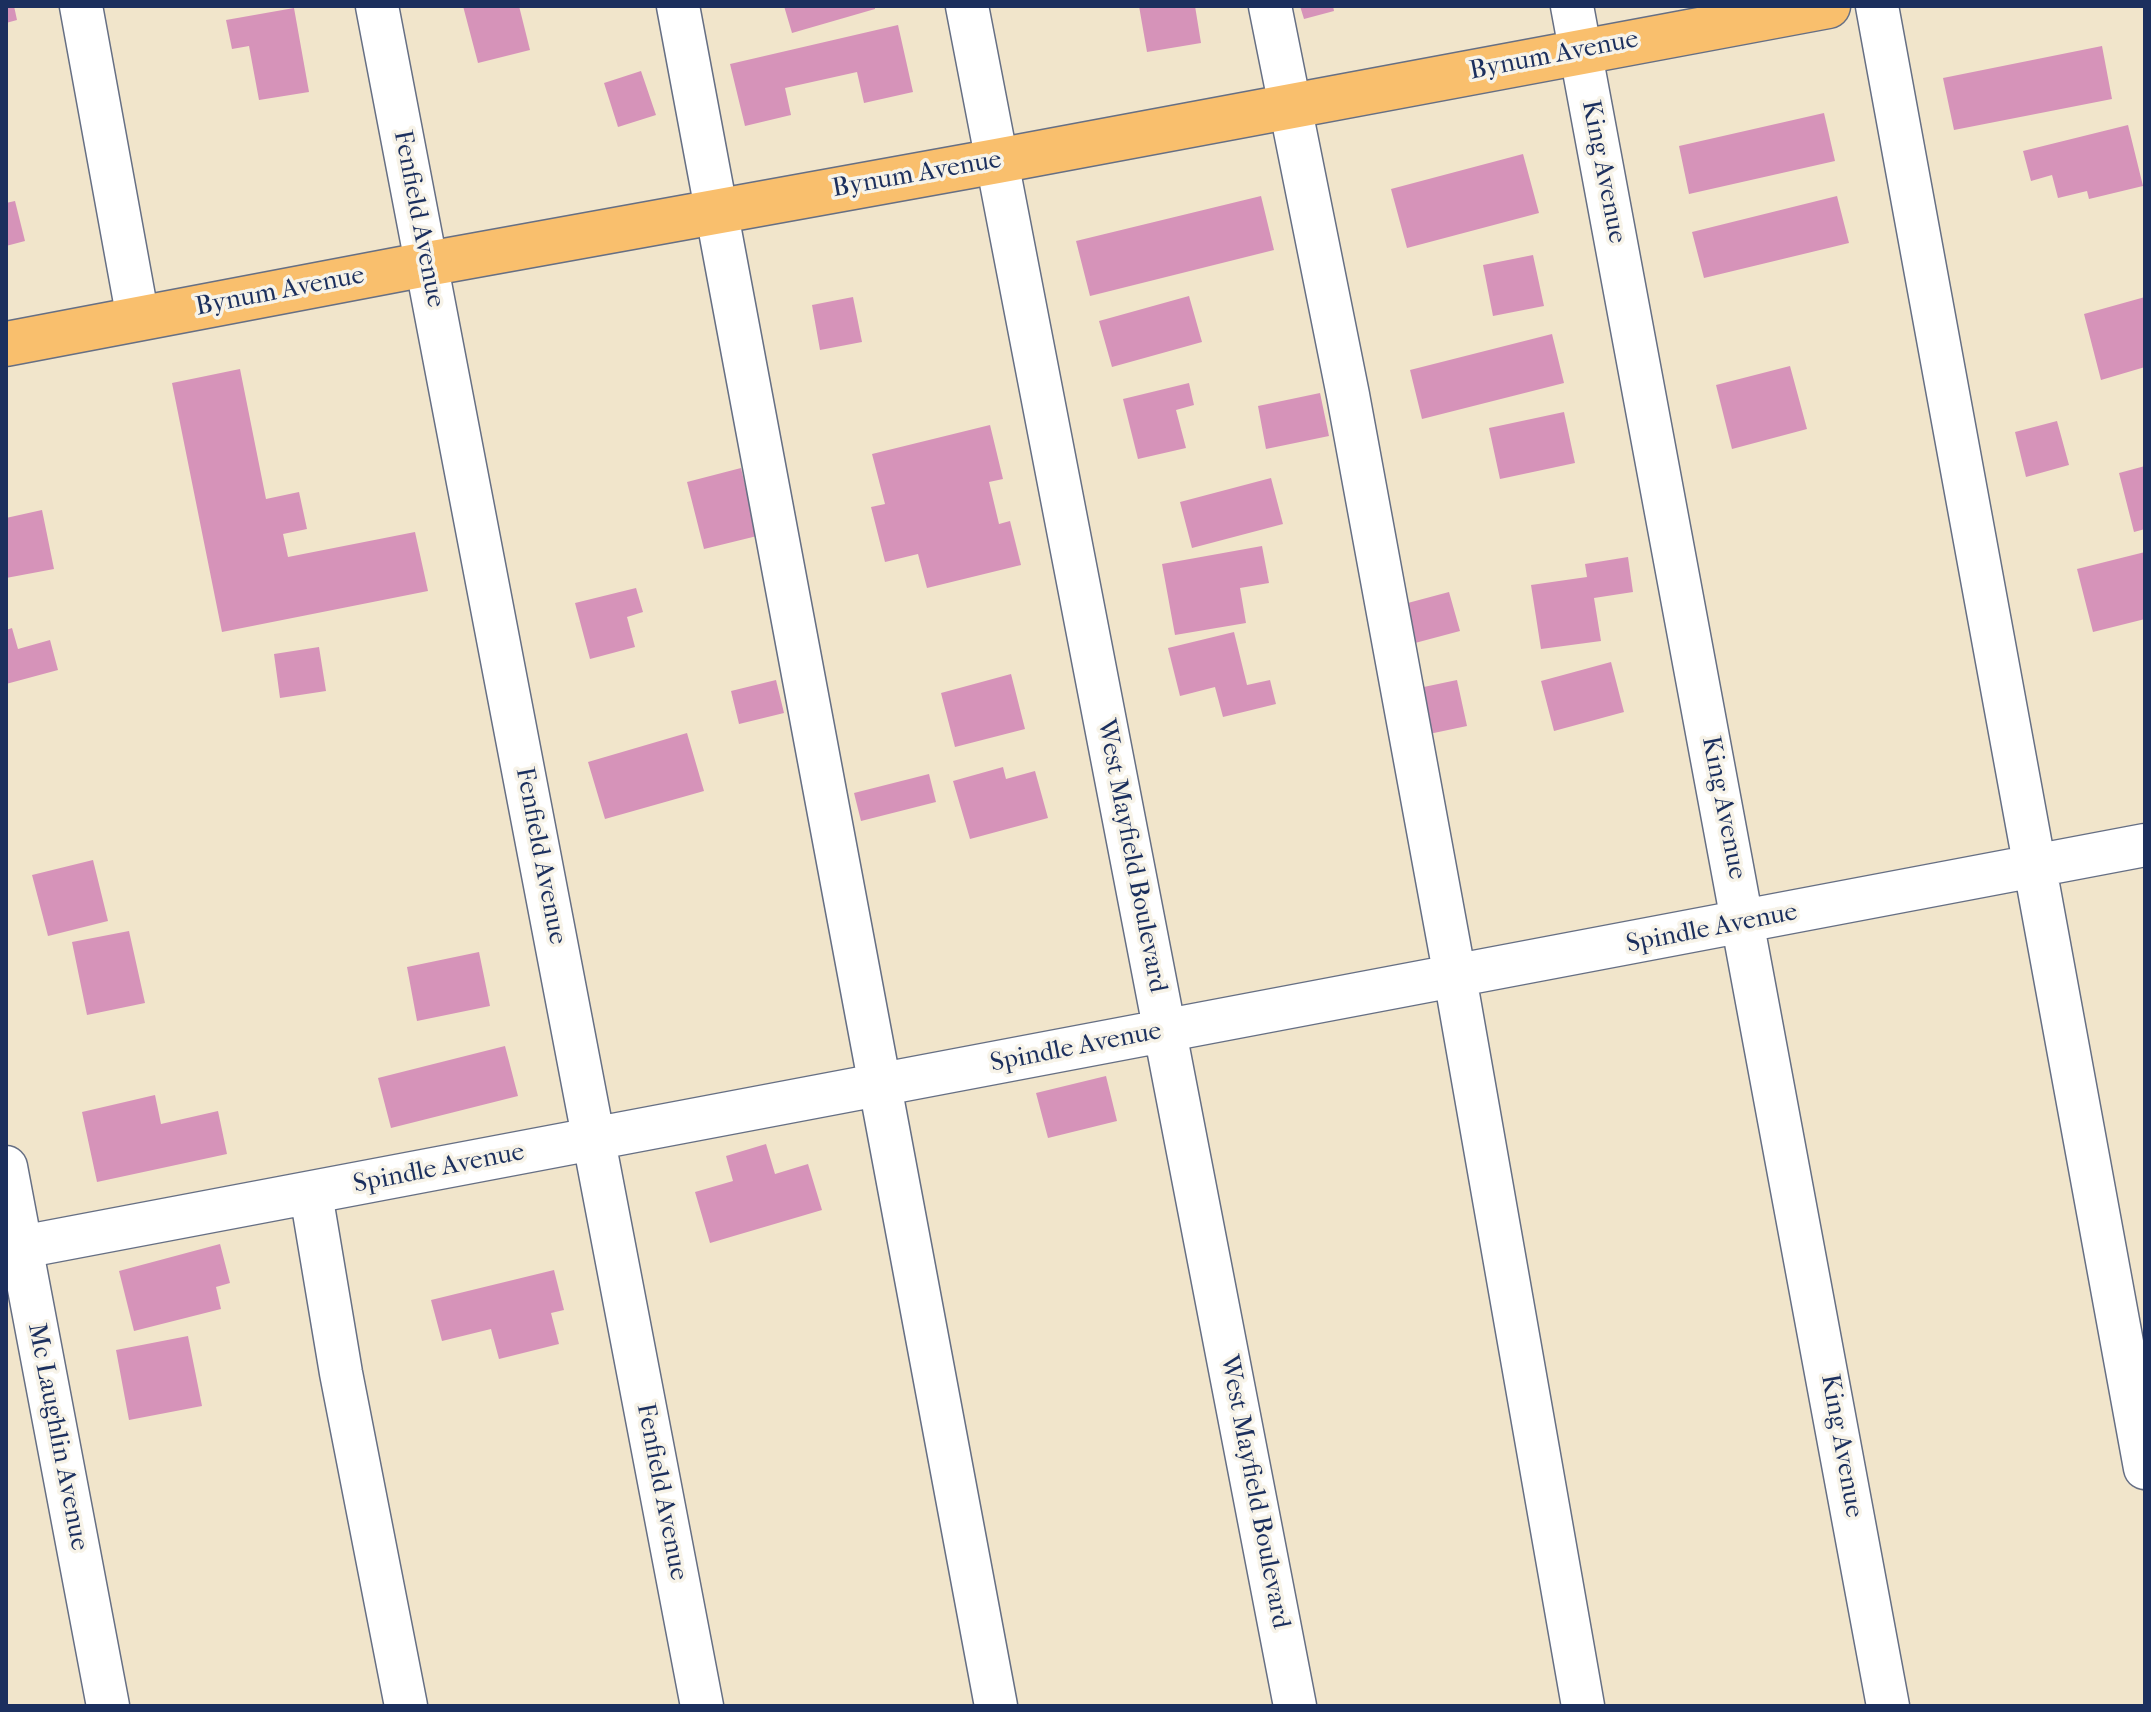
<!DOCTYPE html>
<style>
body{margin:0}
#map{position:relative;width:2151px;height:1712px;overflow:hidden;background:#f1e5cb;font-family:"IM FELL French Canon",serif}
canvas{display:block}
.frame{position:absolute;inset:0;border:8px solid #1b2f5e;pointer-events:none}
</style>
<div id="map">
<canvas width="2151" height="1712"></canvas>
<div class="frame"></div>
</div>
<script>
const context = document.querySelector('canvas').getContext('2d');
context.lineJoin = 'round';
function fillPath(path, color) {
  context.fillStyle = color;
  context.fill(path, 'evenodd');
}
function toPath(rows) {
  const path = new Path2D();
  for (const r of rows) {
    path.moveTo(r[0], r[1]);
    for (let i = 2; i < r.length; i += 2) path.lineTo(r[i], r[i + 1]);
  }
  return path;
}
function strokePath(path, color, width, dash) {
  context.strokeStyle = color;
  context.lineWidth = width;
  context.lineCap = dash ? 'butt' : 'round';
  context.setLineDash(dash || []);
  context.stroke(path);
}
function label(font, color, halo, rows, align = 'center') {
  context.font = font + ' "IM FELL French Canon",serif';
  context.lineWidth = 7;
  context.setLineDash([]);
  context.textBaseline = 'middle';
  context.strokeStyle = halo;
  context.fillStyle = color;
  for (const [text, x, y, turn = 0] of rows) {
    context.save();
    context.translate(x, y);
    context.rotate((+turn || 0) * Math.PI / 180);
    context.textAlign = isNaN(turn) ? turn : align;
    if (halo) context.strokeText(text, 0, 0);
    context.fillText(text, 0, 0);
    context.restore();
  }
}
fillPath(toPath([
 [6,6,14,6,17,20,6,23],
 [463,6,519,6,530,50,478,63],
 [784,6,875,6,875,9,792,33],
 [1139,6,1195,6,1201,43,1147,52],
 [1300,6,1333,6,1334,11,1304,19],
 [294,8,309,92,259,100,249,46,232,49,226,20],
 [898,25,913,92,864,103,857,72,785,88,791,115,745,126,730,64],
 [2102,46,2112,99,1954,130,1943,78],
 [641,71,656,115,618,127,604,83],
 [1824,113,1835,161,1689,194,1679,146],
 [2128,125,2143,186,2089,199,2087,191,2058,198,2052,175,2031,181,2023,151],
 [1523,154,1539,213,1407,248,1391,189],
 [1261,196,1274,250,1090,296,1076,241],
 [1837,196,1849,243,1704,278,1692,232],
 [15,201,25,241,6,246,6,203],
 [1533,255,1544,306,1493,316,1483,265],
 [1189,296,1202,342,1112,367,1099,321],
 [853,297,862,342,820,350,812,305],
 [2145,297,2145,367,2101,380,2084,314],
 [1552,334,1564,383,1422,419,1410,370],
 [1790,366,1807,429,1732,449,1716,385],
 [240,369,266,499,299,492,307,529,283,534,288,557,415,532,428,591,222,632,172,383],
 [1189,383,1194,405,1176,410,1186,448,1138,459,1123,399],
 [1320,393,1329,436,1266,449,1258,406],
 [1564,412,1575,463,1500,479,1489,428],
 [2057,421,2069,465,2026,477,2015,432],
 [990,425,1003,479,989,482,999,524,1010,521,1021,565,927,588,918,554,885,562,871,507,885,504,872,454],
 [2145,466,2145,529,2134,532,2119,473],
 [741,468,757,536,704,549,687,482],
 [1271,478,1283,524,1192,548,1180,502],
 [42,510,54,569,6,578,6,518],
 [1262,546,1269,583,1240,588,1246,623,1175,635,1162,564],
 [2145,552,2145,619,2093,632,2077,569],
 [1628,557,1633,592,1594,598,1601,641,1541,649,1531,585,1587,577,1585,564],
 [636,588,643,612,627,617,635,647,590,659,575,603],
 [1449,592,1460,631,1415,643,1404,604],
 [12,628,18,649,50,640,58,670,6,684,6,630],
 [1234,632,1247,685,1270,680,1276,704,1223,717,1215,687,1180,696,1168,648],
 [319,647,326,691,280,698,274,654],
 [1611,662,1624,712,1554,731,1541,681],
 [1011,674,1025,729,955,747,941,693],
 [776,680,784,713,739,724,731,691],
 [1457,680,1467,726,1429,734,1419,688],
 [687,733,704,791,605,819,588,762],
 [1003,767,1006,779,1035,771,1048,818,970,839,953,781],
 [929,774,936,802,861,821,854,793],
 [93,860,108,921,48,936,32,875],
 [129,931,145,1003,87,1015,72,942],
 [479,952,490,1006,417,1021,407,967],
 [505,1046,518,1096,391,1128,378,1078],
 [1106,1076,1117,1121,1048,1138,1036,1093],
 [155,1095,161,1124,218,1111,227,1154,97,1182,82,1112],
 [766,1144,775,1174,808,1164,822,1210,710,1243,695,1192,733,1181,726,1156],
 [220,1244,230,1283,216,1287,221,1309,134,1331,119,1271],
 [554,1270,564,1310,551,1313,559,1344,499,1359,491,1329,442,1341,431,1300],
 [188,1336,202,1406,129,1420,116,1350]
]), '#d693b9');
const minor = toPath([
 [81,6,138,319],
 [377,6,702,1706],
 [678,6,996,1706],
 [967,6,1295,1706],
 [1270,6,1348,395,1455,977,1583,1706],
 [1572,6,1888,1706],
 [1877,6,2145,1468],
 [6,1167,108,1706],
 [311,1194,341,1373,406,1706],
 [6,1250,2145,845]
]);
const major = toPath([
 [6,344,427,264,997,161,1828,6]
]);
strokePath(minor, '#666f84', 45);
strokePath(major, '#666f84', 47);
strokePath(minor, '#fff', 42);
strokePath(major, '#f9bf6d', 44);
label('26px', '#1b2f5e', '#f7f3e8', [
 ["Bynum Avenue",1554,56,-11],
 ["King Avenue",1603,172,79],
 ["Bynum Avenue",917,175,-10],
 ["Fenfield Avenue",418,219,79],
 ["Bynum Avenue",280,292,-11],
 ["King Avenue",1723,808,79],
 ["Fenfield Avenue",540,856,79],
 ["West Mayfield Boulevard",1131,856,79],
 ["Spindle Avenue",1712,929,-11],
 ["Spindle Avenue",1076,1048,-11],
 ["Spindle Avenue",439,1169,-11],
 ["Mc Laughlin Avenue",57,1437,79],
 ["King Avenue",1841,1446,80],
 ["Fenfield Avenue",661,1492,79],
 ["West Mayfield Boulevard",1254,1492,79]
]);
</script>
